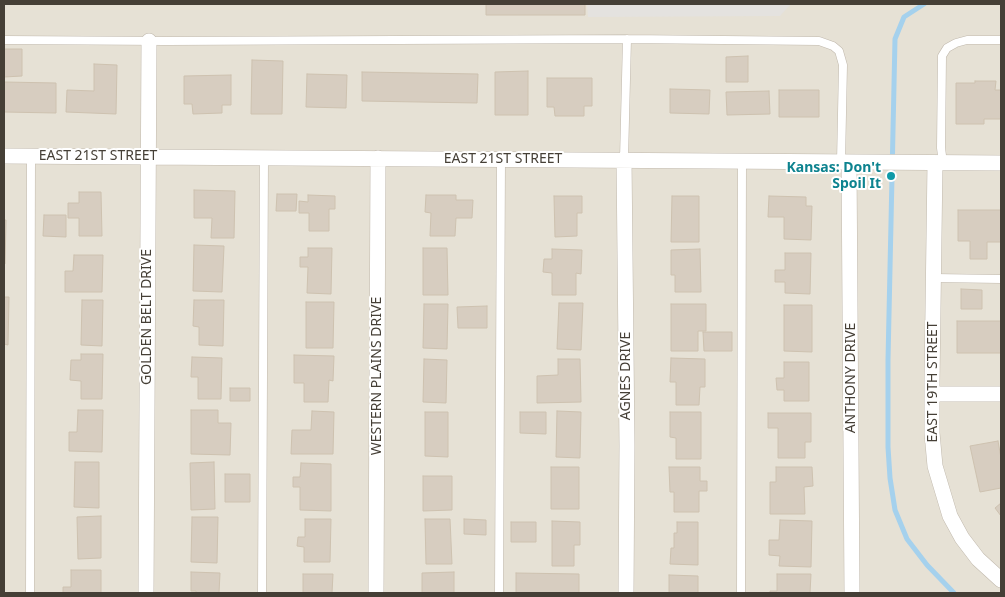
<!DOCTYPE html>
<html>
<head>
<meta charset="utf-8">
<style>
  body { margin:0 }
  #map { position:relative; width:1005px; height:597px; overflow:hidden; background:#f3efe7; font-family:"Noto Sans",sans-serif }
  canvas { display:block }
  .frame { position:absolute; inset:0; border:5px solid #453f36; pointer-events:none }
</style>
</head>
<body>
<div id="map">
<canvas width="1005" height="597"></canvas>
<div class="frame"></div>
</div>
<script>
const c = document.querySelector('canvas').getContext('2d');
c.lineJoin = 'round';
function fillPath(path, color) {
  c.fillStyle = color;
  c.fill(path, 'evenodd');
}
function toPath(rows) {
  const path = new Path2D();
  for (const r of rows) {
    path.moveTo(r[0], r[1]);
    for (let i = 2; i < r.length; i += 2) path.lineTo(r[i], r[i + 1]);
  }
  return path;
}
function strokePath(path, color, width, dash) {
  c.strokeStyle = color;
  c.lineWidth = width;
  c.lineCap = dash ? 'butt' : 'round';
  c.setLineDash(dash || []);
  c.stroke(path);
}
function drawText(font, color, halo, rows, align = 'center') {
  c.font = font + ' "Noto Sans",sans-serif';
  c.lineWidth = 4;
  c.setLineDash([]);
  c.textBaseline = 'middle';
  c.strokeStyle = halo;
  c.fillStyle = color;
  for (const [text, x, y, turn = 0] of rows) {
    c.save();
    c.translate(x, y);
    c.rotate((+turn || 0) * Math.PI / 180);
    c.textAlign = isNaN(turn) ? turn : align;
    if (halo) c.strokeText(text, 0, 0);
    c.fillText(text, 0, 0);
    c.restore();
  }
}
const residential = toPath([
  [4,4,1001,4,1001,593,4,593]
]);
const parking = toPath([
  [587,4,791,4,780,16,588,17]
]);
const stream = toPath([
  [924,4,904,17,895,39,888,360,888,447,890,478,895,510,907,539,927,565,954,593]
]);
const building = toPath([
  [486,4,585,4,585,15,486,15,486,4],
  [4,49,22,49,22,76,4,77,4,49],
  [748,56,748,82,726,82,726,57,748,56],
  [252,60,283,61,282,114,251,114,252,60],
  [94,64,117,65,116,114,66,112,67,90,94,91,94,64],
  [528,71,528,115,495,115,495,72,528,71],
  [362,72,478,74,477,103,362,101,362,72],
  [307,74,347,75,346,108,306,107,307,74],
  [231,75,231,105,222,105,222,113,193,114,192,104,184,104,184,76,231,75],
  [547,78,592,78,592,106,584,106,584,116,555,116,554,107,547,107,547,78],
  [975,81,996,81,995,90,1001,90,1001,119,984,119,984,124,956,124,956,83,975,83,975,81],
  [4,82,56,83,56,113,4,112,4,82],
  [670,89,710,90,709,114,670,113,670,89],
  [779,90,819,90,819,117,779,117,779,90],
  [769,91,770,114,727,115,726,92,769,91],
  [194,190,235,191,234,238,211,238,212,218,194,218,194,190],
  [79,192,101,192,102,236,79,236,79,218,68,218,68,203,79,203,79,192],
  [277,194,297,194,296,211,276,211,277,194],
  [308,195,335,196,335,209,329,209,329,231,309,231,309,213,299,213,299,201,308,202,308,195],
  [426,195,456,195,456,200,473,200,472,218,456,218,455,236,430,236,431,213,425,212,426,195],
  [554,196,582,196,582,213,577,213,577,236,555,237,554,196],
  [672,196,699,196,699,242,671,242,672,196],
  [769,196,806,197,806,206,812,206,811,240,784,239,784,217,768,217,769,196],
  [958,210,1001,210,1001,242,987,242,987,259,970,259,970,241,958,241,958,210],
  [44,215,66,215,66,237,43,236,44,215],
  [4,220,6,220,5,264,4,264,4,220],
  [194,245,224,246,222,292,193,291,194,245],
  [308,248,332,248,331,294,307,293,308,267,300,267,300,257,308,257,308,248],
  [423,248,447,248,448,295,423,295,423,248],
  [552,249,582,250,581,274,576,273,576,295,552,295,552,273,543,272,544,259,552,259,552,249],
  [700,249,701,292,675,292,675,275,671,275,671,250,700,249],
  [785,253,811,253,810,294,785,293,785,282,775,282,775,270,785,270,785,253],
  [74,255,103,255,102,292,65,292,65,271,73,271,74,255],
  [961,289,982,290,982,309,961,309,961,289],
  [4,297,9,297,8,345,4,344,4,297],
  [82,300,103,300,102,346,81,345,82,300],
  [194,300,224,300,223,346,199,345,199,327,193,326,194,300],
  [306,302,334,302,333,348,306,348,306,302],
  [559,303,583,303,581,350,557,349,559,303],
  [424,304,448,304,447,349,423,348,424,304],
  [671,304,706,304,706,331,698,331,698,351,671,351,671,304],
  [784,305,812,305,812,352,784,351,784,305],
  [487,306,487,328,458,328,457,307,487,306],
  [957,321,1001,321,1001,353,957,353,957,321],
  [703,332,732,332,732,351,704,351,703,332],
  [81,354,103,354,102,399,81,399,81,381,70,380,71,360,81,360,81,354],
  [294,355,334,356,333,381,329,380,328,402,304,402,304,383,294,383,294,355],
  [192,357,222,358,221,399,198,399,198,377,191,377,192,357],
  [671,358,705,359,705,387,700,387,699,405,676,405,676,382,670,382,671,358],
  [424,359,447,360,446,403,423,402,424,359],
  [558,359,580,359,581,402,537,403,537,376,558,375,558,359],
  [784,362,809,362,809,401,784,401,784,390,777,390,776,378,784,378,784,362],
  [230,388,250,388,250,401,230,401,230,388],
  [78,410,103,410,102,452,69,451,69,432,77,432,78,410],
  [191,410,218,410,218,423,231,423,230,455,191,454,191,410],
  [312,411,334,412,333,454,291,454,292,430,311,430,312,411],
  [557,411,581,412,580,458,556,457,557,411],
  [425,412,448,412,448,457,425,456,425,412],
  [520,412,546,412,546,434,520,433,520,412],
  [670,412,701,412,701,459,676,459,676,438,670,437,670,412],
  [768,413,811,413,811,442,805,442,805,458,778,458,778,428,768,428,768,413],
  [998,441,1001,458,1001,488,980,492,970,446,998,441],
  [75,462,99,462,99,508,74,507,75,462],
  [214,462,215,509,191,510,190,463,214,462],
  [301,463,331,464,331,511,300,510,300,487,293,487,293,477,300,477,301,463],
  [551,467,579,467,579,509,551,509,551,467],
  [669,467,700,467,700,481,707,481,707,491,699,491,699,512,674,512,674,492,670,492,669,467],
  [776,467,812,467,813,486,804,487,805,514,770,514,770,482,776,482,776,467],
  [225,474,250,474,250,502,225,502,225,474],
  [423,476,452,476,452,510,423,511,423,476],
  [1001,503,1001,516,995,508,1001,503],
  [101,516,101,558,78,559,77,517,101,516],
  [192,517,218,517,217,563,191,562,192,517],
  [305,519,331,519,330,562,304,562,304,547,297,546,298,537,305,537,305,519],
  [425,519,450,519,452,564,426,564,425,519],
  [464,519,486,520,486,535,464,534,464,519],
  [780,520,812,521,811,567,779,566,780,556,769,555,769,540,779,540,780,520],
  [552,521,580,522,580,545,574,545,574,566,552,566,552,521],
  [511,522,536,522,536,542,511,542,511,522],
  [677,522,698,522,698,565,670,564,671,548,674,548,674,533,677,533,677,522],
  [71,570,101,570,101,593,63,593,63,587,71,587,71,570],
  [191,572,220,573,219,593,196,593,196,591,191,591,191,572],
  [454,572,454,593,422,593,422,573,454,572],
  [516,573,579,574,579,593,516,593,516,573],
  [303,574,333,574,332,593,303,593,303,574],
  [777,574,811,574,810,593,770,593,770,591,777,591,777,574],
  [669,575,698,576,698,593,669,593,669,575]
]);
const lane = toPath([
  [4,40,166,41,627,39,819,41,833,46,839,51,843,65,841,162],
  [624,159,627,39],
  [943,163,941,148,942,56,947,48,956,43,967,40,1001,40],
  [934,278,1001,279],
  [30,593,31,156],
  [262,593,264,158],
  [499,593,501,159],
  [741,593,742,161]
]);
const street = toPath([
  [4,156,1001,163],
  [624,159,627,446,626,593],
  [849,162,852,593],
  [935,163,932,381,932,433,935,466,950,516,962,538,978,559,1001,580],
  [932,394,1001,394],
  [146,593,149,41],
  [376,593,378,158]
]);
const markers = [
  [891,176,5,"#0f9aa8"]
];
const streetNames = [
  ["EAST 21ST STREET",98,156],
  ["EAST 21ST STREET",503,159],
  ["GOLDEN BELT DRIVE",147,317,-90],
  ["WESTERN PLAINS DRIVE",377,376,-90],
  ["AGNES DRIVE",626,376,-90],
  ["ANTHONY DRIVE",851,378,-90],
  ["EAST 19TH STREET",933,382,-90]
];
const cultureNames = [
  ["Kansas: Don't",881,168],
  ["Spoil It",881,184]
];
fillPath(residential, '#e6e1d5');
fillPath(parking, '#e4e2df');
strokePath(stream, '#a5d1ed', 5);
fillPath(building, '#d7cdc0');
strokePath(building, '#cec2b0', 1);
strokePath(lane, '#c1b9ad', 9);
strokePath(street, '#c1b9ad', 16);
strokePath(lane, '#fff', 8);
strokePath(street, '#fff', 15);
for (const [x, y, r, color] of markers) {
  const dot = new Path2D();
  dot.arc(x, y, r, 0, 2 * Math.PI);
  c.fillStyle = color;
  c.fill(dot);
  strokePath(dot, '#fff', 2);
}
drawText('14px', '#453f36', '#fff', streetNames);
drawText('bold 14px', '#0d838f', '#fff', cultureNames, 'right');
</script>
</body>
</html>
